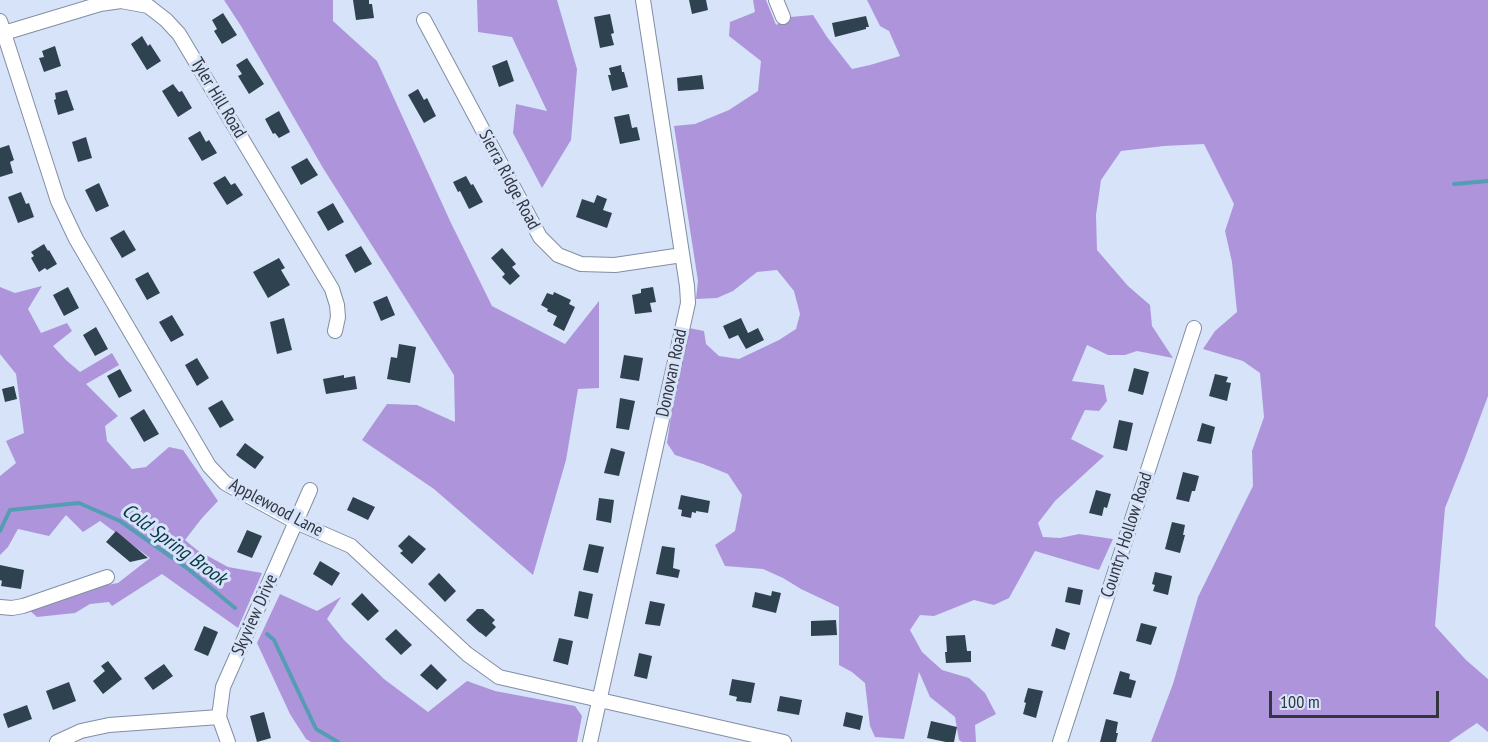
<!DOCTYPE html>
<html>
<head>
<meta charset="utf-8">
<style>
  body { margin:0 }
  #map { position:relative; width:1488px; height:742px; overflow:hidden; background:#d6e3f9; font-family:"PT Sans Narrow",sans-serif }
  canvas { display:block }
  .scale { position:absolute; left:1269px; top:691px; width:170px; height:27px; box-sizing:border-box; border:3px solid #31363f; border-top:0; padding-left:8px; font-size:18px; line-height:21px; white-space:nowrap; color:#31363f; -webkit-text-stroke:4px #d6e3f9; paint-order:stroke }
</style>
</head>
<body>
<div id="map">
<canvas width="1488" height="742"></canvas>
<div class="scale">100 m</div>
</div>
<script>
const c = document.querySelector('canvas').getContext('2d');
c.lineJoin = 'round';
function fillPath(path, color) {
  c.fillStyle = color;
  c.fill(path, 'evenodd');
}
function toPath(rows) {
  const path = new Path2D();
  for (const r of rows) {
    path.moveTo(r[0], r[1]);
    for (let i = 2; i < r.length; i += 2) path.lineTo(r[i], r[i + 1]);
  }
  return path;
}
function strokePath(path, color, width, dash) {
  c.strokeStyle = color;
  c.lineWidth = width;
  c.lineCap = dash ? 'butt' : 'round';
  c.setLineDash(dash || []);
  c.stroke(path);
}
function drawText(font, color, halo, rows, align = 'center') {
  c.font = font + ' "PT Sans Narrow",sans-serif';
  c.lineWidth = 6;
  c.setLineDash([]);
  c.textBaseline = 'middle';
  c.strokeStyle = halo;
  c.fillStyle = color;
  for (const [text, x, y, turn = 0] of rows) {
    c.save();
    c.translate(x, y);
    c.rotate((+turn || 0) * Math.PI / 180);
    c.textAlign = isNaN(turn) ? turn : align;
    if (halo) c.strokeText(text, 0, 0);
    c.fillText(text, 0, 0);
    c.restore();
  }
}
const forest = toPath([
  [224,0,333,0,333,21,377,61,451,223,492,306,565,344,599,301,599,388,578,389,566,460,533,575,434,489,362,440,387,404,417,405,455,422,454,375,323,168,241,26],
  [477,0,557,0,577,69,571,140,542,188,513,133,516,104,547,111,512,37,478,32],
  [753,0,766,0,776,25,790,17,813,15,827,37,852,69,870,65,900,56,889,31,880,26,867,0,1488,0,1488,396,1465,458,1445,508,1435,626,1466,660,1488,679,1488,732,1477,723,1449,742,1151,742,1173,684,1198,597,1253,486,1252,451,1264,417,1260,373,1243,361,1203,349,1215,331,1237,312,1232,262,1225,231,1234,204,1204,144,1164,146,1121,151,1101,180,1096,215,1097,250,1128,286,1150,305,1152,326,1173,358,1137,351,1125,355,1108,355,1087,345,1072,381,1104,385,1107,401,1099,411,1085,410,1071,439,1104,456,1055,501,1038,523,1043,537,1060,538,1079,534,1113,539,1099,570,1035,551,1009,598,994,605,974,600,934,616,920,615,910,630,922,652,942,670,969,678,985,693,996,714,975,725,976,742,962,742,959,740,955,717,930,697,919,672,904,739,875,737,870,726,865,683,852,672,839,665,839,607,801,589,783,578,763,569,725,566,715,545,735,531,742,495,728,474,703,464,675,455,667,443,672,409,689,328,704,331,706,344,719,356,739,359,779,340,796,329,800,314,794,291,777,270,757,272,733,291,717,298,696,299,698,281,674,126,695,124,729,110,758,91,761,61,729,36,730,22,755,12],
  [42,286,28,309,41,333,67,323,72,331,53,346,66,360,80,372,112,353,119,365,86,384,118,416,105,426,107,441,132,469,146,467,169,447,183,450,218,501,202,518,185,540,197,550,228,567,262,573,238,628,162,574,112,606,109,602,90,604,75,613,37,617,28,609,85,589,118,583,150,558,100,521,83,532,66,515,49,536,18,529,8,547,0,555,0,476,16,463,6,441,24,433,16,374,0,354,0,287,15,293],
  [280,594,317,611,341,597,327,619,344,640,384,679,428,712,467,681,495,691,575,706,582,716,577,742,311,742,306,739,290,714,257,643]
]);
const stream = toPath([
  [1454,184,1488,181],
  [0,531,10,510,79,503,120,521,187,568,235,608],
  [267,634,274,640,316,729,338,742]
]);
const building = toPath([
  [353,0,369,0,369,4,372,4,374,18,356,20],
  [689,0,706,0,708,10,692,14],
  [223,13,237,35,222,44,214,31,217,29,212,20],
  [610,14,614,33,611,34,614,45,600,48,594,17],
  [866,16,869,27,866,27,866,29,835,37,832,23],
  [142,36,148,46,150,44,161,61,147,70,131,44],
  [55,46,61,66,44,72,39,58,44,57,42,51],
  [247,58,264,84,249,94,238,76,242,74,236,65],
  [507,60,514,81,499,87,492,66],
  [621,65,622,72,624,72,628,87,612,91,608,75,611,75,609,68],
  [702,75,704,89,678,91,677,78],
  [173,84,179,92,182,91,192,108,178,117,162,91],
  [418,89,424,100,427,98,436,116,424,123,408,95],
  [67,90,74,110,58,115,54,100,56,99,55,93],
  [279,111,290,132,279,138,275,133,273,134,265,119],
  [629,114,632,128,637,127,640,140,620,144,614,117],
  [200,131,206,142,209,140,217,153,202,161,188,138],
  [86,137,92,158,78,162,72,142],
  [9,145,14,160,10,162,13,173,0,177,0,148],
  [307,158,318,175,301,185,291,167],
  [225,176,231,185,235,183,243,195,227,205,213,183],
  [466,176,471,185,473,184,483,202,469,209,460,191,458,192,453,182],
  [99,183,109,206,96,212,85,190],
  [21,192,26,204,29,203,34,217,18,223,8,197],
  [597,195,607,199,603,210,612,213,607,228,576,217,582,199,594,203],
  [333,203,344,222,328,231,317,212],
  [124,230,136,250,122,258,110,238],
  [44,244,48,251,49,250,57,264,47,270,45,268,39,272,31,258,34,256,31,252],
  [361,246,372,264,355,273,345,255],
  [502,248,516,264,512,267,520,276,510,285,502,277,505,274,491,258],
  [279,258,285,268,281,270,290,285,268,298,253,272],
  [148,272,160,293,147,300,135,279],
  [68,287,79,308,64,316,53,295],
  [653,287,656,302,650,303,652,312,635,314,632,295,641,293,641,289],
  [554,292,571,300,569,304,575,307,564,331,553,325,557,316,547,311,548,309,541,305,547,293,553,295],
  [387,296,395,315,381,321,373,302],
  [172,315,184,335,171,342,159,322],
  [284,318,292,350,277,354,270,322],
  [741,318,748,333,758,328,764,340,746,349,738,335,729,339,723,326],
  [96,327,108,349,95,356,83,335],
  [399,344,416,347,410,383,387,379,391,357,397,358],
  [624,355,643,358,639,381,620,378],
  [197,358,209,378,197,386,185,365],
  [1134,368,1149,372,1143,395,1128,391],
  [120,369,132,391,119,398,107,376],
  [1215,374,1228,377,1226,382,1231,383,1227,401,1209,396],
  [344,375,344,378,355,376,357,389,326,394,323,379],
  [14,386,17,399,5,402,2,389],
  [620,398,635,401,629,430,616,428],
  [222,400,234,420,220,428,208,408],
  [144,409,159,434,144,442,130,418],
  [1119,420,1133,423,1127,451,1113,448],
  [1202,423,1215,427,1211,444,1197,441],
  [245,443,264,457,255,469,236,455],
  [611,448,625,452,619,476,604,473],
  [1183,472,1199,476,1195,491,1192,491,1189,502,1176,499],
  [1096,490,1111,494,1107,508,1104,507,1102,516,1089,513],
  [681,495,710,501,708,513,696,511,696,513,692,512,691,518,681,516,682,510,678,509],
  [353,497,375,507,368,520,347,510],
  [599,498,614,500,611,523,596,520],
  [1172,522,1185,525,1183,535,1185,535,1180,553,1165,549],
  [247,530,262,536,252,558,237,552],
  [116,531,148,558,130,562,106,542],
  [409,535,426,549,412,564,400,553,403,551,398,546],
  [589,544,604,547,598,573,583,570],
  [662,546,675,548,673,568,680,570,678,578,656,574],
  [320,561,340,573,332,586,313,574],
  [0,565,24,570,21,589,1,586,2,581,0,580],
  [1155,572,1172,576,1168,595,1153,591,1155,585,1152,584],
  [439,573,456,591,445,602,428,584],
  [1068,587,1083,590,1080,605,1065,602],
  [579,591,593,594,588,619,574,616],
  [772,591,781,593,776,613,752,607,755,592,771,596],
  [362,593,379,611,368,621,351,604],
  [650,601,665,604,660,626,645,624],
  [477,609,483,609,495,620,492,623,496,627,486,637,481,633,479,632,466,620],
  [836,620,837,635,811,636,811,621],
  [1141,623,1157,627,1151,645,1136,641],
  [204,626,218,632,208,656,194,650],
  [1056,628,1070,633,1065,650,1051,646],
  [396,629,412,645,401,655,385,639],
  [965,635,967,651,971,651,971,662,946,663,945,652,947,652,946,636],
  [559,638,573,641,568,665,553,661],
  [639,653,652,656,647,679,634,676],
  [108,661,122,679,103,694,93,681,105,671,101,666],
  [164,664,173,676,153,690,144,678],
  [431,664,447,680,437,690,420,675],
  [1120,671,1130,674,1129,679,1136,681,1131,698,1113,694],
  [732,679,755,683,751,703,736,701,737,697,729,695],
  [69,682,76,701,53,710,46,691],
  [1028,688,1043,691,1036,718,1023,714,1026,703,1024,702],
  [780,696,802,700,799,715,777,711],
  [27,705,32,719,8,728,3,714],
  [264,712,271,738,257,742,250,716],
  [846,712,863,716,860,730,843,726],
  [1106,719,1118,722,1116,733,1118,733,1116,742,1100,742],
  [931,721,957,727,954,742,946,742,927,738]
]);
const minor = toPath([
  [776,0,783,17],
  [424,20,540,237,558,255,581,264,615,265,682,255],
  [0,21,58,201,76,239,209,466,225,483,296,522,351,546,467,654,499,677,784,742],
  [4,33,100,4,121,1,148,6,166,20,179,34,332,289,337,305,338,317,335,331],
  [0,607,12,608,23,606,107,577],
  [57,742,81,731,109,725,219,717],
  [228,742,219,717,223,687,310,490],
  [590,742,688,303,687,286,643,0],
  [1060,742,1194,328]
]);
const streetNames = [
  ["Tyler Hill Road",218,98,59],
  ["Sierra Ridge Road",509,180,62],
  ["Donovan Road",672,373,-78],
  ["Applewood Lane",276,508,28],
  ["Country Hollow Road",1127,535,-72],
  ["Skyview Drive",255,615,-66]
];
const waterNames = [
  ["Cold Spring Brook",174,545,36]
];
fillPath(forest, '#ae95db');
strokePath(stream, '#559cb5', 4);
fillPath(building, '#2f4250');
strokePath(minor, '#828ea3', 16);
strokePath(minor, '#fff', 14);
drawText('18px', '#31363f', '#d6e3f9', streetNames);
drawText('italic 20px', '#073744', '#d6e3f9', waterNames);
</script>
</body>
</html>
